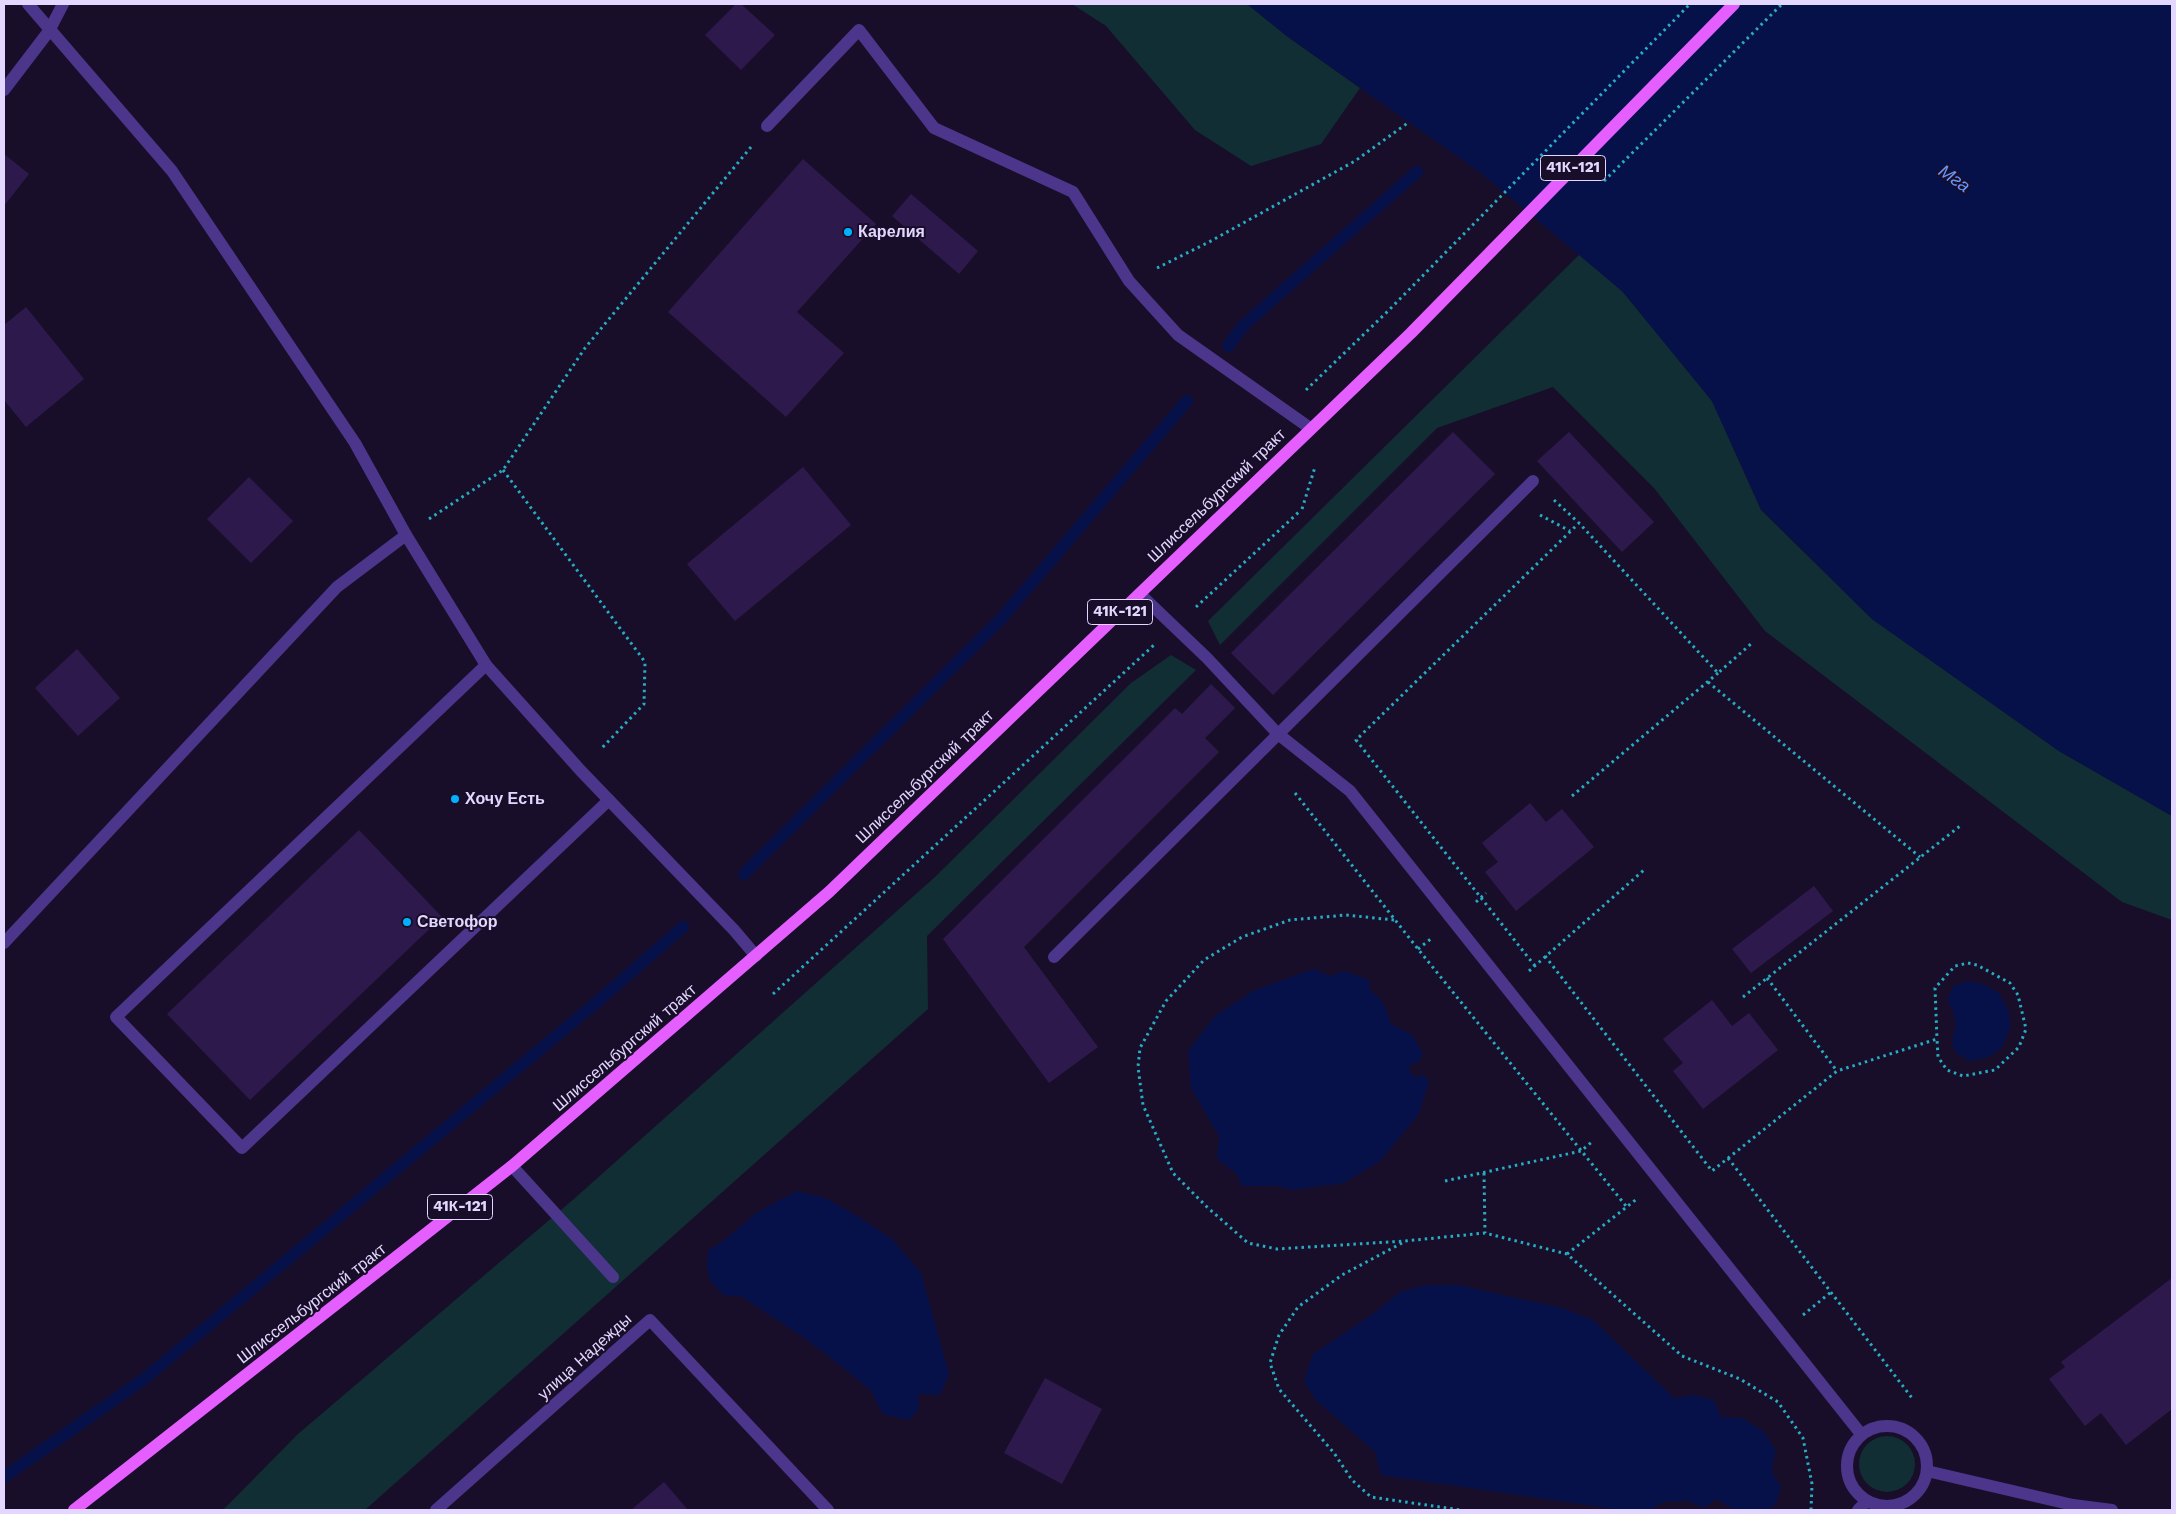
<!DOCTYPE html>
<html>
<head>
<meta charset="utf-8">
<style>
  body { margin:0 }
  #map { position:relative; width:2176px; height:1514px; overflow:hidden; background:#190e29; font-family:"Work Sans",sans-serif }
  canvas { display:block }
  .frame { position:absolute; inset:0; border:5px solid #e4d7ff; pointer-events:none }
</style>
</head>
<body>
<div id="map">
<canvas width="2176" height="1514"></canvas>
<div class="frame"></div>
</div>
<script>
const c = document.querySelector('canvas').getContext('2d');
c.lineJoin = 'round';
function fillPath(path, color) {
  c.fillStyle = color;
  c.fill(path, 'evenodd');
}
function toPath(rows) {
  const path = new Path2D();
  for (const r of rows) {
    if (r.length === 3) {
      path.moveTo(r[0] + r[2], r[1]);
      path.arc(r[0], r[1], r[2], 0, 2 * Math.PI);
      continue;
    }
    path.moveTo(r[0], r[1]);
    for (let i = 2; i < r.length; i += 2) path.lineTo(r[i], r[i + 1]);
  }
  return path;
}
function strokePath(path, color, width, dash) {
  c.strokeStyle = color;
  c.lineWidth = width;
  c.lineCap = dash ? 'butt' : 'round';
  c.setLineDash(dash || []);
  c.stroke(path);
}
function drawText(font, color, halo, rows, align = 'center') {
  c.font = font + ' "Work Sans",sans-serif';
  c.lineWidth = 4;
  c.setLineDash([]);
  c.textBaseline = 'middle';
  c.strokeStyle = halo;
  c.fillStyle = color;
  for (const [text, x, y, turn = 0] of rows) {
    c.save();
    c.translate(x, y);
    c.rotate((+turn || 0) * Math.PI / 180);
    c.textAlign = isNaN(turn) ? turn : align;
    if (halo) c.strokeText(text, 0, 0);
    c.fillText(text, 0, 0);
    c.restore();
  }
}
const green = toPath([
  [1072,4,1247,4,1288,37,1360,88,1321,144,1251,166,1195,130,1106,26],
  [1580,254,1623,292,1712,401,1761,510,1872,619,2059,751,2172,816,2172,920,2122,902,1765,631,1654,488,1553,387,1437,428,1220,645,1208,621],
  [1171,655,1196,670,927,936,928,1009,365,1510,223,1510,298,1434,575,1198,935,877,1131,683],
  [1887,1464,28]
]);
const water = toPath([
  [1247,4,2172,4,2172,816,2059,751,1872,619,1761,509,1712,401,1623,292,1481,173,1288,37],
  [1313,969,1330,976,1345,971,1369,980,1370,990,1383,1002,1391,1024,1412,1035,1423,1053,1418,1063,1411,1064,1409,1069,1414,1077,1424,1075,1429,1081,1419,1114,1380,1161,1344,1183,1292,1190,1278,1186,1242,1186,1237,1174,1217,1159,1219,1136,1191,1088,1188,1051,1215,1016,1253,991],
  [1968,981,1983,984,1999,993,2008,1009,2011,1026,2002,1047,1989,1057,1969,1061,1955,1052,1952,1041,1956,1025,1953,1009,1949,1005,1948,997,1954,986],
  [797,1191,825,1198,859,1217,892,1239,921,1273,949,1374,940,1395,918,1394,919,1408,909,1420,883,1414,871,1391,841,1366,803,1337,742,1297,724,1295,711,1282,707,1269,708,1251,726,1239,756,1213],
  [1426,1285,1458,1285,1562,1308,1593,1320,1675,1399,1692,1395,1714,1400,1721,1417,1742,1418,1764,1432,1776,1451,1772,1467,1774,1477,1781,1485,1777,1502,1770,1510,1734,1510,1716,1499,1704,1508,1688,1501,1664,1502,1650,1510,1621,1510,1381,1475,1375,1452,1315,1399,1304,1381,1313,1354,1374,1313,1400,1292]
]);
const stream = toPath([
  [1228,346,1244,325,1417,172],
  [744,874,1000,620,1187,401],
  [4,1477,144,1379,597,1002,683,927]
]);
const building = toPath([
  [736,4,741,4,775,35,741,70,705,35],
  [4,154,29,174,4,206],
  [803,159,876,224,797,312,844,353,786,417,668,312],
  [911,194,978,251,959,274,892,216],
  [26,307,84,379,26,427,4,400,4,325],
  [1453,432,1495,474,1273,695,1231,653],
  [1569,432,1654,522,1622,552,1537,461],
  [803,467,851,525,735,621,687,564],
  [249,477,293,521,251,563,207,519],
  [77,649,120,698,78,736,35,688],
  [1211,684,1235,708,1205,738,1219,752,1024,947,1098,1047,1049,1083,943,939,1175,708,1182,714],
  [1530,803,1546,822,1562,809,1594,847,1516,911,1485,872,1498,862,1482,843],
  [359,830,442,917,250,1100,167,1014],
  [1814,886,1833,911,1751,973,1732,949],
  [1712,1000,1732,1026,1749,1013,1778,1050,1703,1109,1673,1071,1683,1063,1663,1039],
  [2172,1278,2172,1409,2126,1445,2101,1413,2085,1426,2049,1379,2065,1367,2061,1362],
  [1045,1378,1102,1409,1062,1484,1004,1453],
  [664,1482,688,1510,631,1510]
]);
const path = toPath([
  [1604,181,1782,4],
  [1157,268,1209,242,1355,161,1409,122],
  [1306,390,1390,309,1690,4],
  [503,470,645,662,644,704,600,750],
  [1554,500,1579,523,1718,673,1752,643],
  [1302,509,1315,467],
  [1540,515,1570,531],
  [429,519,503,470,585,348,751,147],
  [1196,607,1300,511],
  [1708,682,1920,857],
  [1295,793,1418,949,1626,1206],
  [1572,796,1718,673],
  [1476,902,1486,893],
  [1394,920,1346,915,1290,920,1242,937,1204,960,1166,1001,1140,1048,1138,1067,1143,1105,1173,1173,1207,1207,1248,1243,1277,1249,1405,1241,1485,1233,1567,1254,1682,1356,1740,1379,1778,1402,1803,1438,1812,1484,1811,1510],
  [1418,949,1432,938],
  [1545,956,1712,1171,1837,1071,1937,1039,1938,1057,1947,1070,1963,1076,1995,1070,2019,1047,2026,1029,2018,995,2010,983,1977,965,1968,963,1955,966,1935,988,1937,1039],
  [1535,966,1356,740,1579,523],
  [1529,971,1644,870],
  [1767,978,1837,1071],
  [773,994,1154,645],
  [1743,997,1960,826],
  [1728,1158,1912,1398],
  [1484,1173,1485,1233],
  [1445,1181,1581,1151,1593,1141],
  [1402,1243,1342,1275,1298,1307,1279,1335,1270,1363,1279,1389,1334,1453,1352,1480,1371,1497,1461,1510],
  [1567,1254,1638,1198],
  [1803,1315,1831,1292]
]);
const lane = toPath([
  [767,126,859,30,934,128,1073,192,1129,281,1178,335,1310,428],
  [1140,594,1207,658,1278,734,1350,791,1861,1434],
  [486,665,116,1017,242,1148,609,800],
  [4,943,337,587,406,535],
  [1054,957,1533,481],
  [512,1166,613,1277],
  [1887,1466,40],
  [1927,1471,2073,1505,2112,1510],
  [436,1510,650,1320,828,1510],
  [1858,1510,1867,1501]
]);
const street = toPath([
  [28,4,172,171,355,443,406,535,486,665,581,771,734,930,756,956],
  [4,90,49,31,63,4]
]);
const primary = toPath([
  [74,1510,512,1166,829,892,1411,333,1734,4]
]);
const markers = [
  [848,232,5,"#03b0ff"],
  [455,799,5,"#03b0ff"],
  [407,922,5,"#03b0ff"]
];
const shields = [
  [1573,168,65],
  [1120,612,65],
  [460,1207,65]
];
const shieldNames = [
  ["41К-121",1573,168],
  ["41К-121",1120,612],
  ["41К-121",460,1207]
];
const poiNames = [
  ["Карелия",858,232],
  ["Хочу Есть",465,799],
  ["Светофор",417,922]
];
const streetNames = [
  ["Шлиссельбургский тракт",1217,496,-44],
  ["Шлиссельбургский тракт",925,777,-44],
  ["Шлиссельбургский тракт",625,1048,-41],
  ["Шлиссельбургский тракт",312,1304,-38],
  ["улица Надежды",585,1357,-42]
];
const waterNames = [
  ["Мга",1954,179,35]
];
fillPath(green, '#112e34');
fillPath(water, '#06114a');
strokePath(stream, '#06114a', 12);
fillPath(building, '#2e194c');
strokePath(path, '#26acc3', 3, [2.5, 4]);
strokePath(lane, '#4b368c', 12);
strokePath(street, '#4b368c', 12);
strokePath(primary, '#e55eff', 12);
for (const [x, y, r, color] of markers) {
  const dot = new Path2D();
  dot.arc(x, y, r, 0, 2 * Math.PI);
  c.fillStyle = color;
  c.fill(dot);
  strokePath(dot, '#190e29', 2);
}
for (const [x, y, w] of shields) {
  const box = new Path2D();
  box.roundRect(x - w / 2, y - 12.5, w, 25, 4);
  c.fillStyle = '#190e29';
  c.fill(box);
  strokePath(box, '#e4d7ff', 1);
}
drawText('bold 15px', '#e4d7ff', null, shieldNames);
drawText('bold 16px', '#e4d7ff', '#190e29', poiNames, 'left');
drawText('16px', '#e4d7ff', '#190e29', streetNames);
drawText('italic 18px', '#6597ff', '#190e29', waterNames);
</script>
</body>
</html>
